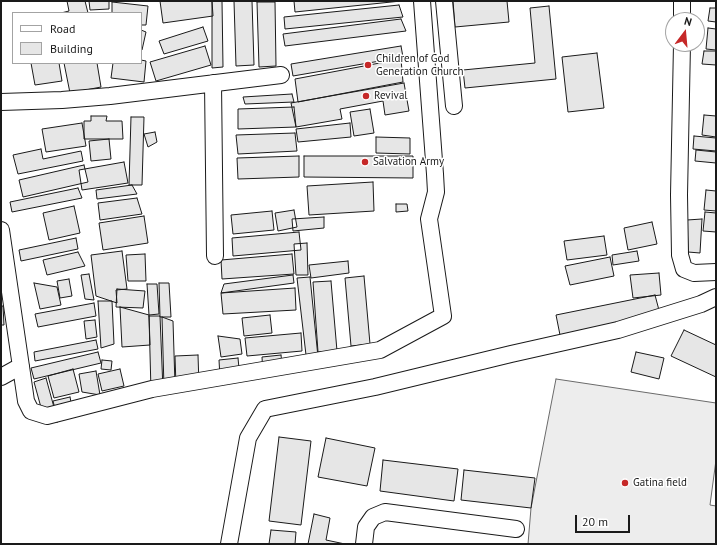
<!DOCTYPE html>
<html>
<head>
<meta charset="utf-8">
<style>
  body { margin:0 }
  #map { position:relative; width:717px; height:545px; overflow:hidden; background:#fff; font-family:"PT Sans",sans-serif }
  canvas { display:block }
  .frame { position:absolute; inset:0; border:2px solid #1a1a1a; pointer-events:none }
  .legend { position:absolute; left:12px; top:12px; width:130px; height:52px; box-sizing:border-box; background:#fff; border:1px solid #a3a3a3; margin:0; padding:5px 7px; list-style:none; font-size:12px; color:#1a1a1a }
  .legend li { display:flex; align-items:center; gap:8px; height:20px }
  .legend b { width:20px; border:1px solid #a3a3a3 }
  .north { position:absolute; left:665px; top:12px; width:40px; height:40px; box-sizing:border-box; background:#fff; border:1px solid #a3a3a3; border-radius:50%; rotate:16deg; font-size:11px; font-weight:700; line-height:16px; text-align:center; color:#1a1a1a }
  .north::after { content:''; display:block; margin:auto; width:14px; height:18px; background:#c62828; clip-path:polygon(50% 0,100% 100%,50% 72%,0 100%) }
  .scale { position:absolute; left:575px; top:515px; width:55px; height:18px; box-sizing:border-box; border:2px solid #1a1a1a; border-top:0; padding-left:5px; font-size:12px; line-height:14px; white-space:nowrap; color:#1a1a1a; -webkit-text-stroke:3px #fff; paint-order:stroke }
</style>
</head>
<body>
<div id="map">
<canvas width="717" height="545"></canvas>
<div class="frame"></div>
<ul class="legend">
<li><b style="height:5px;background:#fff"></b>Road</li>
<li><b style="height:11px;background:#e6e6e6"></b>Building</li>
</ul>
<div class="north">N</div>
<div class="scale">20 m</div>
</div>
<script>
const c = document.querySelector('canvas').getContext('2d');
c.lineJoin = 'round';
function fillPath(path, color) {
  c.fillStyle = color;
  c.fill(path, 'evenodd');
}
function toPath(rows) {
  const path = new Path2D();
  for (const r of rows) {
    path.moveTo(r[0], r[1]);
    for (let i = 2; i < r.length; i += 2) path.lineTo(r[i], r[i + 1]);
  }
  return path;
}
function strokePath(path, color, width, dash) {
  c.strokeStyle = color;
  c.lineWidth = width;
  c.lineCap = dash ? 'butt' : 'round';
  c.setLineDash(dash || []);
  c.stroke(path);
}
function drawText(font, color, halo, rows, align = 'center') {
  c.font = font + ' "PT Sans",sans-serif';
  c.lineWidth = 3;
  c.setLineDash([]);
  c.textBaseline = 'middle';
  c.strokeStyle = halo;
  c.fillStyle = color;
  for (const [text, x, y, turn = 0] of rows) {
    c.save();
    c.translate(x, y);
    c.rotate((+turn || 0) * Math.PI / 180);
    c.textAlign = isNaN(turn) ? turn : align;
    if (halo) c.strokeText(text, 0, 0);
    c.fillText(text, 0, 0);
    c.restore();
  }
}
const built = toPath([
  [556,379,716,403,716,460,710,505,716,506,716,544,528,544,531,508,556,379]
]);
const building = toPath([
  [67,1,85,1,88,13,61,13,69,11,67,1],
  [89,1,109,1,109,9,90,10,89,1],
  [160,1,212,1,213,16,163,23,160,1],
  [212,1,222,1,223,67,212,68,212,1],
  [234,1,252,1,254,65,236,66,234,1],
  [294,1,401,1,295,12,294,1],
  [453,1,507,1,509,22,455,27,453,1],
  [112,2,148,6,146,25,141,25,141,13,112,13,112,2],
  [257,2,275,2,276,66,259,67,257,2],
  [399,5,403,17,285,29,284,17,399,5],
  [549,6,556,79,465,88,463,70,535,63,530,8,549,6],
  [710,8,716,8,716,22,708,21,710,8],
  [401,19,406,31,285,46,283,34,401,19],
  [203,27,208,41,164,54,159,41,203,27],
  [708,28,716,29,716,50,706,49,708,28],
  [141,30,146,32,142,50,141,50,141,30],
  [205,46,211,65,156,81,150,62,205,46],
  [401,46,403,57,293,76,291,64,401,46],
  [704,51,716,51,716,65,702,64,704,51],
  [597,53,604,108,568,112,562,57,597,53],
  [401,59,403,82,298,102,295,79,401,59],
  [141,60,146,61,144,82,111,78,113,63,141,63,141,60],
  [31,63,59,63,62,81,35,85,31,63],
  [64,63,97,63,101,87,70,93,64,63],
  [404,83,409,111,385,115,383,101,340,109,342,119,296,127,291,103,404,83],
  [292,94,294,102,245,104,243,97,292,94],
  [294,107,296,127,238,129,238,109,294,107],
  [370,109,374,133,354,136,350,112,370,109],
  [704,115,716,116,716,137,702,135,704,115],
  [91,116,107,116,106,121,122,121,123,139,84,139,84,121,91,121,91,116],
  [131,117,144,117,142,185,129,185,131,117],
  [82,123,86,146,46,152,42,129,82,123],
  [350,123,351,137,298,142,296,129,350,123],
  [155,132,157,142,148,147,144,134,155,132],
  [295,133,297,151,238,154,236,135,295,133],
  [694,136,716,138,716,151,693,149,694,136],
  [376,137,410,138,410,154,376,153,376,137],
  [109,139,111,159,91,161,89,141,109,139],
  [41,149,43,159,81,151,83,161,18,174,13,155,41,149],
  [696,150,716,152,716,163,695,161,696,150],
  [299,156,299,177,238,179,237,158,299,156],
  [304,156,413,156,413,178,304,177,304,156],
  [124,162,128,183,82,190,79,170,124,162],
  [84,165,88,182,23,197,19,180,84,165],
  [373,182,374,211,309,215,307,186,373,182],
  [132,185,137,194,97,199,96,190,132,185],
  [78,188,82,198,12,212,10,202,78,188],
  [706,190,716,191,716,211,704,210,706,190],
  [137,198,142,214,100,220,98,203,137,198],
  [396,204,407,204,408,211,396,212,396,204],
  [74,206,80,233,49,240,43,213,74,206],
  [294,210,297,227,278,231,275,213,294,210],
  [272,211,274,230,233,234,231,215,272,211],
  [705,212,716,213,716,232,703,231,705,212],
  [144,216,148,243,103,250,99,223,144,216],
  [324,217,324,228,293,231,292,219,324,217],
  [702,219,700,253,688,252,687,220,702,219],
  [652,222,657,244,628,250,624,228,652,222],
  [299,232,301,250,233,256,232,238,299,232],
  [604,236,607,255,567,260,564,241,604,236],
  [76,238,78,249,21,261,19,250,76,238],
  [307,243,308,275,296,275,294,244,307,243],
  [122,251,127,289,116,290,117,303,96,296,91,255,122,251],
  [637,251,639,261,613,265,612,255,637,251],
  [78,252,85,266,47,275,43,260,78,252],
  [145,254,146,281,128,281,126,255,145,254],
  [292,254,294,274,222,279,221,260,292,254],
  [610,257,614,276,570,285,565,266,610,257],
  [348,261,349,273,311,278,309,265,348,261],
  [659,273,661,295,633,298,630,275,659,273],
  [89,274,94,300,85,299,81,275,89,274],
  [293,275,294,283,221,293,224,284,293,275],
  [364,276,370,344,351,346,345,278,364,276],
  [310,277,318,357,306,355,297,278,310,277],
  [69,279,72,296,60,298,57,281,69,279],
  [331,281,337,351,318,352,313,282,331,281],
  [34,283,57,287,61,305,40,309,34,283],
  [159,283,169,283,171,317,160,317,159,283],
  [147,284,157,284,159,314,149,315,147,284],
  [295,288,296,310,223,314,221,293,295,288],
  [117,289,145,291,143,308,116,307,117,289],
  [655,295,660,314,560,335,556,315,655,295],
  [98,301,112,301,114,344,101,348,98,301],
  [94,303,96,316,38,327,35,314,94,303],
  [1,306,3,306,4,325,1,325,1,306],
  [120,307,149,315,150,345,122,347,120,307],
  [270,315,272,333,244,336,242,318,270,315],
  [149,316,160,316,163,390,151,391,149,316],
  [162,317,173,321,175,385,164,388,162,317],
  [95,320,97,337,86,339,84,321,95,320],
  [684,330,716,345,716,377,671,356,684,330],
  [301,333,302,351,247,356,245,338,301,333],
  [218,336,240,339,242,354,221,357,218,336],
  [96,340,98,349,35,361,34,352,96,340],
  [98,352,101,363,34,379,31,368,98,352],
  [636,352,664,358,659,379,631,372,636,352],
  [198,355,199,385,176,386,175,356,198,355],
  [281,355,283,374,263,375,262,357,281,355],
  [238,358,239,368,220,378,219,360,238,358],
  [102,360,112,361,111,370,101,369,102,360],
  [73,369,79,392,54,398,48,376,73,369],
  [120,369,124,386,102,391,98,374,120,369],
  [96,371,100,395,82,392,79,374,96,371],
  [46,378,58,422,45,422,34,382,46,378],
  [70,397,71,402,58,420,53,401,70,397],
  [279,437,311,441,301,525,269,521,279,437],
  [326,438,375,448,367,486,318,477,326,438],
  [383,460,458,469,454,501,380,491,383,460],
  [464,470,535,478,531,508,461,500,464,470],
  [314,514,330,518,326,540,345,544,308,544,314,514],
  [271,530,296,532,295,544,269,544,271,530]
]);
const minor = toPath([
  [444,1,454,106],
  [682,20,682,1],
  [682,44,679,195,680,255,684,269,694,273,716,272],
  [213,83,215,256],
  [1,102,62,100,110,96,281,75],
  [1,230,26,401,31,411,47,416,152,389,380,350,443,316,429,219,436,192,435,174,422,1],
  [1,377,21,366],
  [229,544,248,438,265,409,375,387,511,354,618,330,701,304,716,297],
  [364,544,366,527,373,517,385,512,516,529]
]);
const markers = [
  [368,65,4,"#c62828"],
  [366,96,4,"#c62828"],
  [365,162,4,"#c62828"],
  [625,483,4,"#c62828"]
];
const poiNames = [
  ["Children of God",376,59],
  ["Generation Church",376,72],
  ["Revival",374,96],
  ["Salvation Army",373,162],
  ["Gatina field",633,483]
];
fillPath(built, '#ededed');
strokePath(built, '#6a6a6a', 1);
fillPath(building, '#e6e6e6');
strokePath(building, '#1a1a1a', 1);
strokePath(minor, '#1a1a1a', 18);
strokePath(minor, '#fff', 16);
for (const [x, y, r, color] of markers) {
  const dot = new Path2D();
  dot.arc(x, y, r, 0, 2 * Math.PI);
  c.fillStyle = color;
  c.fill(dot);
  strokePath(dot, '#fff', 1.5);
}
drawText('11px', '#1a1a1a', '#fff', poiNames, 'left');
</script>
</body>
</html>
